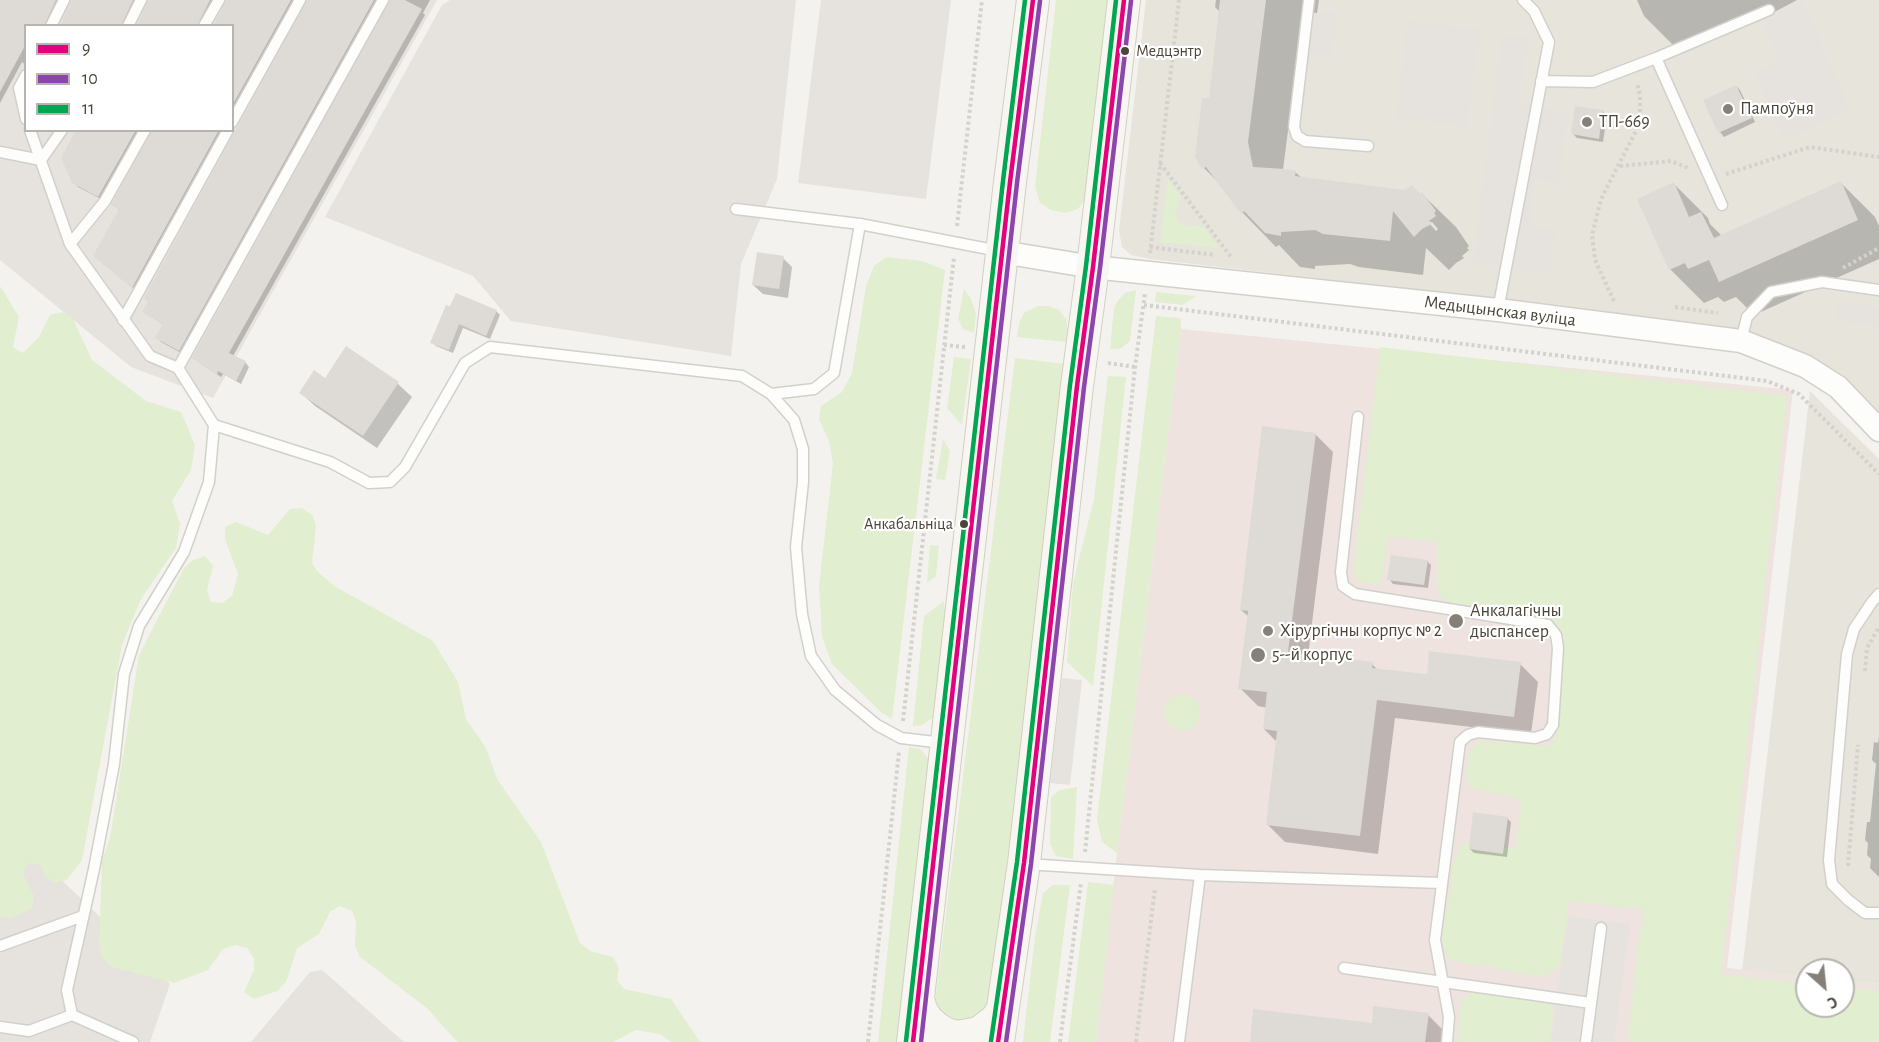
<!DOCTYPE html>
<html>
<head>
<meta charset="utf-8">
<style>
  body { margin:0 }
  #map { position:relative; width:1879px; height:1042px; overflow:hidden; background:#f4f2ee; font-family:"Alegreya Sans",sans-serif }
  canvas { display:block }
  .legend { position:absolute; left:24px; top:24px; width:210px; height:108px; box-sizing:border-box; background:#fff; border:2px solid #b7b4b0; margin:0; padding:8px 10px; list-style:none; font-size:18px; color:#4b4439 }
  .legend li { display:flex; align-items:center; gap:12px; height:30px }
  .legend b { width:30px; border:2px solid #b7b4b0 }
  .north { position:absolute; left:1795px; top:958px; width:60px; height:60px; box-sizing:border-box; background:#fff; border:2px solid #b7b4b0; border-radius:50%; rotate:153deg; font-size:16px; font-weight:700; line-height:24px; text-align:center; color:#4b4439 }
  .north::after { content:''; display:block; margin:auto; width:21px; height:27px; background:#868178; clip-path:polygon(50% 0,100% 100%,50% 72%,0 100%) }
</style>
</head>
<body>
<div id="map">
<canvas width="1879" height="1042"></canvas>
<ul class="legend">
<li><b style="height:8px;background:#e5007d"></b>9</li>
<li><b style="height:8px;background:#8e44ad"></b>10</li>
<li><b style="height:8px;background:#00a651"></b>11</li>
</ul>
<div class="north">С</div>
</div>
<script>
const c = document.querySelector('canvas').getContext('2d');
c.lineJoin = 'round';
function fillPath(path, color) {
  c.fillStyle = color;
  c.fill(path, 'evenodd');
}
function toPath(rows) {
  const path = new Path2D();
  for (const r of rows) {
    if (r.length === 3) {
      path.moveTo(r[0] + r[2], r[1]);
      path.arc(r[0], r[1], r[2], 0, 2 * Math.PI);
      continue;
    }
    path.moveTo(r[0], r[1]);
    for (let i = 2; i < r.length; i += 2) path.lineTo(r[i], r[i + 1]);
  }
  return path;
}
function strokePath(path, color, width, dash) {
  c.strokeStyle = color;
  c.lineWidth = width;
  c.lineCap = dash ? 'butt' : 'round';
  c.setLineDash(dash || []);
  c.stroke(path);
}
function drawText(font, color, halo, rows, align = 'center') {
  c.font = font + ' "Alegreya Sans",sans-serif';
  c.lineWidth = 4.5;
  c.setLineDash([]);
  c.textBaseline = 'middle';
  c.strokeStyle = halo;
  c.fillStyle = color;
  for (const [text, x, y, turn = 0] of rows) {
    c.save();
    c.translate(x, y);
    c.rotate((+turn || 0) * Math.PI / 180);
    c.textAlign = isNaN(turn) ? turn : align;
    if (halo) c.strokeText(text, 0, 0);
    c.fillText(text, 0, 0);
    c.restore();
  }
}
const residential = toPath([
  [1146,0,1879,0,1879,413,1867,401,1831,372,1683,325,1523,302,1150,259,1131,255,1122,247,1119,230],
  [1810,391,1879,459,1879,984,1843,981,1843,970,1807,970,1807,977,1742,971]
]);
const industrial = toPath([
  [0,0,437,0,213,398,131,367,0,260],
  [26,26,232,26,232,130,26,130],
  [0,821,170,984,150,1042,0,1042],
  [322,970,404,1042,251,1042,310,972]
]);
const medical = toPath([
  [1181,329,1793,390,1727,968,1807,976,1807,1006,1843,1006,1843,980,1879,984,1879,1042,1096,1042,1117,853]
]);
const green = toPath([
  [1056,0,1109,0,1086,197,1078,209,1066,213,1051,210,1040,203,1035,187],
  [1168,180,1181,197,1175,212,1178,222,1185,226,1201,225,1220,248,1160,242],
  [886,257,922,261,945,270,892,719,882,713,832,664,822,637,819,586,833,463,829,441,819,419,821,406,842,392,852,373,866,286,874,266],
  [0,286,19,317,13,347,23,353,39,337,50,315,62,312,72,317,92,360,146,401,181,412,195,445,191,470,172,501,180,524,176,548,141,599,122,645,82,860,67,880,55,883,45,876,40,865,27,863,23,874,34,896,32,908,10,919,0,917],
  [964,289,971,299,976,313,974,333,963,329,958,319],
  [1136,290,1130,341,1120,349,1110,349,1114,308,1118,300,1125,293],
  [1156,292,1196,296,1183,305,1155,302],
  [1038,306,1049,306,1059,310,1066,319,1068,331,1067,342,1017,337,1019,323,1024,313],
  [1156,316,1180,318,1181,329,1117,853,1102,842,1097,819],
  [1380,347,1787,396,1721,975,1807,983,1807,1006,1843,1006,1843,987,1879,990,1879,1042,1627,1042,1643,909,1569,901,1560,967,1542,977,1449,960,1440,940,1450,895,1453,861,1464,842,1516,849,1521,799,1471,788,1466,777,1469,752,1479,741,1553,746,1563,650,1561,632,1548,613,1453,604,1441,597,1437,585,1437,541,1388,537,1381,584,1364,583,1353,574],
  [954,357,971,359,962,425,947,408],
  [1015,358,1065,364,990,1009,970,1028,939,1014,935,1002],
  [1108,376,1126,377,1093,686,1067,662,1073,583,1094,499],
  [943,439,950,451,945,480,936,479],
  [302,508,313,516,316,527,312,563,318,572,336,587,433,641,458,682,466,719,486,748,497,779,541,842,580,943,590,951,613,957,619,968,617,980,624,989,671,999,700,1042,672,1042,660,1034,636,1030,613,1042,457,1042,428,1009,360,957,355,946,356,922,352,911,340,906,330,912,319,934,297,948,286,982,277,991,254,999,244,992,254,970,254,958,247,948,235,945,223,949,208,970,174,983,112,967,103,959,99,947,102,861,110,838,139,655,184,568,193,560,205,556,213,566,207,590,211,602,222,603,232,596,238,574,225,539,225,527,236,522,268,535,290,509],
  [930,545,939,546,936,576,927,583],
  [944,601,946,633,939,714,922,725,913,726,924,616],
  [1182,713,18],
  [909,747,920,749,927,757,932,771,901,1042,878,1042],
  [1077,787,1073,859,1056,856,1050,844,1051,797,1060,790],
  [1088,882,1114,885,1096,1042,1068,1042],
  [1053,885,1070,885,1050,1042,1023,1042,1035,936,1043,893],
  [1472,993,1549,1000,1554,1012,1549,1042,1457,1042,1460,1012,1463,999]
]);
const parking = toPath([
  [450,0,796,0,777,179,741,264,731,356,511,321,473,276,325,217,442,5],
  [821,0,951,0,926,199,798,183],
  [1766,0,1803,0,1850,111,1783,140,1754,72,1779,61,1754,5],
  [1312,10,1337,12,1331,59,1306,56],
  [1408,21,1480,30,1467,127,1396,118],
  [1502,34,1528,37,1519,105,1568,112,1559,183,1535,180,1530,226,1555,229,1550,273,1473,263],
  [1838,302,1879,307,1879,326,1835,320],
  [1062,678,1082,680,1070,785,1050,783],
  [1568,916,1630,924,1614,1042,1551,1042]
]);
const shadow = toPath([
  [0,0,63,0,49,26,26,26,26,65,22,62,0,103],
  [72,0,138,0,127,26,61,26],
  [150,0,217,0,203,26,138,26],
  [228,0,298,0,232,117,232,26],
  [308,0,381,0,183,354,161,342,157,337,164,325,144,312],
  [391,0,430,0,423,13,425,15,233,356,245,362,249,367,241,384,223,374,221,377,198,362],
  [1216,0,1319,0,1317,13,1303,12,1283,170,1295,172,1302,178,1405,191,1412,186,1420,195,1422,194,1456,227,1469,246,1467,248,1469,250,1462,256,1464,258,1456,263,1449,270,1426,248,1423,275,1359,267,1350,264,1315,266,1315,269,1300,267,1279,245,1276,247,1243,213,1226,190,1204,168,1196,157,1210,100,1220,12,1215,7],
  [1428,222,1432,222,1438,229,1436,231],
  [1637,0,1797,0,1765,17,1678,50,1644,16],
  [1736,86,1740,90,1755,122,1724,137,1720,132,1705,101],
  [1603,111,1607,115,1603,142,1577,138,1573,134],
  [78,130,142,130,103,200,78,187,74,182],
  [153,130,225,130,137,291,99,260,120,210,113,205],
  [1841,183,1875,217,1879,226,1879,259,1754,315,1736,297,1724,302,1718,297,1704,303,1670,269,1674,184,1708,218,1710,224,1722,236],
  [783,258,792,267,788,298,763,294,753,285],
  [447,307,496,311,500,315,490,339,463,328,453,353,436,346,432,342],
  [347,348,398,384,412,397,377,448,315,406,301,393,325,380],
  [1315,434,1333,452,1308,656,1372,664,1378,670,1428,676,1520,664,1538,682,1531,734,1395,718,1378,854,1285,842,1267,824,1277,742,1264,729,1267,708,1258,706,1240,688,1249,617,1241,610],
  [1427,561,1431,565,1428,588,1393,584,1389,579],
  [1879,736,1879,877,1870,868,1871,859,1867,855,1868,843,1865,840,1867,822,1870,822,1876,764,1872,760,1874,742,1878,743],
  [1507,818,1511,822,1507,857,1474,853,1470,849],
  [1428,1015,1446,1033,1445,1042,1251,1042,1373,1025]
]);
const building = toPath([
  [0,0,56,0,44,26,26,26,26,44,0,92],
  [71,0,133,0,121,26,60,26],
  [148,0,210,0,197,26,137,26],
  [226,0,291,0,232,106,232,26,213,26],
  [307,0,374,0,179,351,155,338,163,324,142,312,148,302,144,298],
  [390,0,405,0,422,9,229,353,246,361,236,381,218,371,217,375,192,358],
  [1220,0,1266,0,1248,142,1253,167,1285,169,1296,171,1295,176,1405,190,1412,185,1419,194,1422,192,1436,211,1434,213,1436,216,1429,221,1432,224,1422,229,1414,237,1393,211,1390,241,1323,234,1315,230,1281,232,1281,236,1265,233,1244,211,1241,214,1206,167,1202,169,1195,157,1202,98,1209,98],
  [1736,85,1752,118,1718,133,1703,100],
  [1575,106,1603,110,1599,139,1571,134],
  [76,130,136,130,98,197,72,183,61,158],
  [152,130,219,130,132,288,93,256,119,209,111,205],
  [1841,181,1858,220,1719,282,1709,260,1688,269,1685,263,1669,270,1637,199,1674,182,1689,217,1701,212,1714,238],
  [757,252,784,256,779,289,752,285],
  [456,293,497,310,486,336,459,324,449,350,430,343,446,305,450,306],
  [346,346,399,382,363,436,299,393,314,370,325,378],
  [1262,426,1316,433,1288,652,1373,662,1372,668,1427,674,1429,651,1521,662,1514,717,1377,700,1360,836,1266,825,1277,731,1263,729,1267,692,1238,689,1248,611,1240,610],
  [1391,555,1428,560,1424,585,1387,580],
  [1473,812,1508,817,1503,854,1469,849],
  [1373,1006,1429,1013,1425,1042,1250,1042,1253,1009,1372,1023]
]);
const path = toPath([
  [1160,163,1231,257],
  [1620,166,1671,161,1688,168],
  [1726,174,1810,147,1879,157],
  [957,226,982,0],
  [1150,247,1215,255],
  [1150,253,1179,0],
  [1843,268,1879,248],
  [1614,301,1595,260,1592,235,1601,199,1640,123,1640,95,1637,83],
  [1144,305,1767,381,1799,394,1879,474],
  [1675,307,1718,313],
  [944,345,965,347],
  [1108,363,1135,367],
  [1865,671,1867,648,1879,627],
  [903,721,954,257],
  [1085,852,1135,367,1145,293],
  [1848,866,1858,745],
  [868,1042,899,752],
  [1060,1042,1081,883],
  [1136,1042,1155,888]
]);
const lane = toPath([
  [1309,0,1294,127,1297,136,1305,141,1368,146],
  [51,26,64,0],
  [128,26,141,0],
  [204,26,219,0],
  [1656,58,1722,205],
  [26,75,19,88,26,119],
  [1541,81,1593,82,1656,58,1769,10],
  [232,122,300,0],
  [30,130,70,244,150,356,178,368,383,0],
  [0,152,41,160,62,130],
  [736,209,860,224,999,251],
  [70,244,105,201,145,130],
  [1498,310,1549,42,1534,11,1523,0],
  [123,320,228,130],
  [1741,341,1747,317,1771,292,1822,282,1879,290],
  [771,394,814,389,834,373,860,224],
  [1358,417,1341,572,1343,586,1355,594,1548,625,1556,635,1558,648,1553,725,1547,734,1535,738,1478,732,1468,735,1460,742,1435,940,1449,1017,1447,1042],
  [214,425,330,462,369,483,390,482,405,467,465,363,490,347,742,376,771,394,794,420,803,449,803,482,796,547,802,614,811,656,835,690,877,725,901,738,943,743],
  [1879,594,1872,602,1854,629,1847,654,1829,860,1832,884,1848,900,1865,913,1879,913],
  [1026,864,1200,875,1179,1042],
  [1200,875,1441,883],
  [0,946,83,916],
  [1344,968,1591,1003],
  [0,1027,29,1031,72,1015],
  [133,1042,72,1015,67,990,94,869,114,764,124,674,139,626,184,552,209,482,214,425,178,368],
  [1586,1042,1601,928]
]);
const street = toPath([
  [1002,252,1093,267,1498,310,1741,341,1805,366,1838,387,1879,430]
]);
const secondary = toPath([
  [918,998,921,1010,927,1020,936,1028,946,1034,958,1037,979,1033,996,1020,1002,1011],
  [913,1042,1010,182,1033,0],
  [998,1042,1024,863,1077,386,1093,267,1124,0]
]);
const bus1 = toPath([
  [913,1042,1010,182,1033,0],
  [998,1042,1024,863,1077,386,1093,267,1124,0]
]);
const bus2 = toPath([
  [921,1042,1017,183,1040,1],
  [1006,1042,1031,864,1084,387,1100,268,1131,1]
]);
const bus3 = toPath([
  [906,1041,1003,181,1025,0],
  [991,1041,1017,862,1070,385,1086,266,1116,0]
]);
const markers = [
  [1125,51,5,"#4b4439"],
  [1728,109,6,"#868178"],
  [1587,122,6,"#868178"],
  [964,524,5,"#4b4439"],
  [1456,621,8,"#868178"],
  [1268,631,6,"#868178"],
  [1258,655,8,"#868178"]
];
const busNames = [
  ["Медцэнтр",1136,51],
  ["Анкабальніца",953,524,"right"]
];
const poiNames = [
  ["Пампоўня",1740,109],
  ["ТП-669",1599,122],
  ["Анкалагічны",1470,611],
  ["дыспансер",1470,632],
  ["Хірургічны корпус № 2",1280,631],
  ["5--й корпус",1272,655]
];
const streetNames = [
  ["Медыцынская вуліца",1500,311,7]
];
fillPath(residential, '#e7e4dc');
fillPath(industrial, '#e6e2de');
fillPath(medical, '#eee3df');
fillPath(green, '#e1eecf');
fillPath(parking, '#e6e3df');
fillPath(shadow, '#0003');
fillPath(building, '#dedbd6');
strokePath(lane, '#d2d0cb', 13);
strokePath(street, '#d2d0cb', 25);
strokePath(secondary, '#d3cfc5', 34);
strokePath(path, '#d3d2cc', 4, [3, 3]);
strokePath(lane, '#fdfdfc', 10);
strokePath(street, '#fdfdfc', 22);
strokePath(secondary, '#f7f6f1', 32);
strokePath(bus1, '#e5007d', 4.5);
strokePath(bus2, '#8e44ad', 4.5);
strokePath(bus3, '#00a651', 4.5);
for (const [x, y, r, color] of markers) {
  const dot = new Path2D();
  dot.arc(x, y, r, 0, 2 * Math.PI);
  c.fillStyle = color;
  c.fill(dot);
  strokePath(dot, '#fff', 2);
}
drawText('16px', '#4b4439', '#fff', busNames, 'left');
drawText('18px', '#4b4439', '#fff', poiNames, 'left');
drawText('18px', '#4b4439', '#fff', streetNames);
</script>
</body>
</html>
